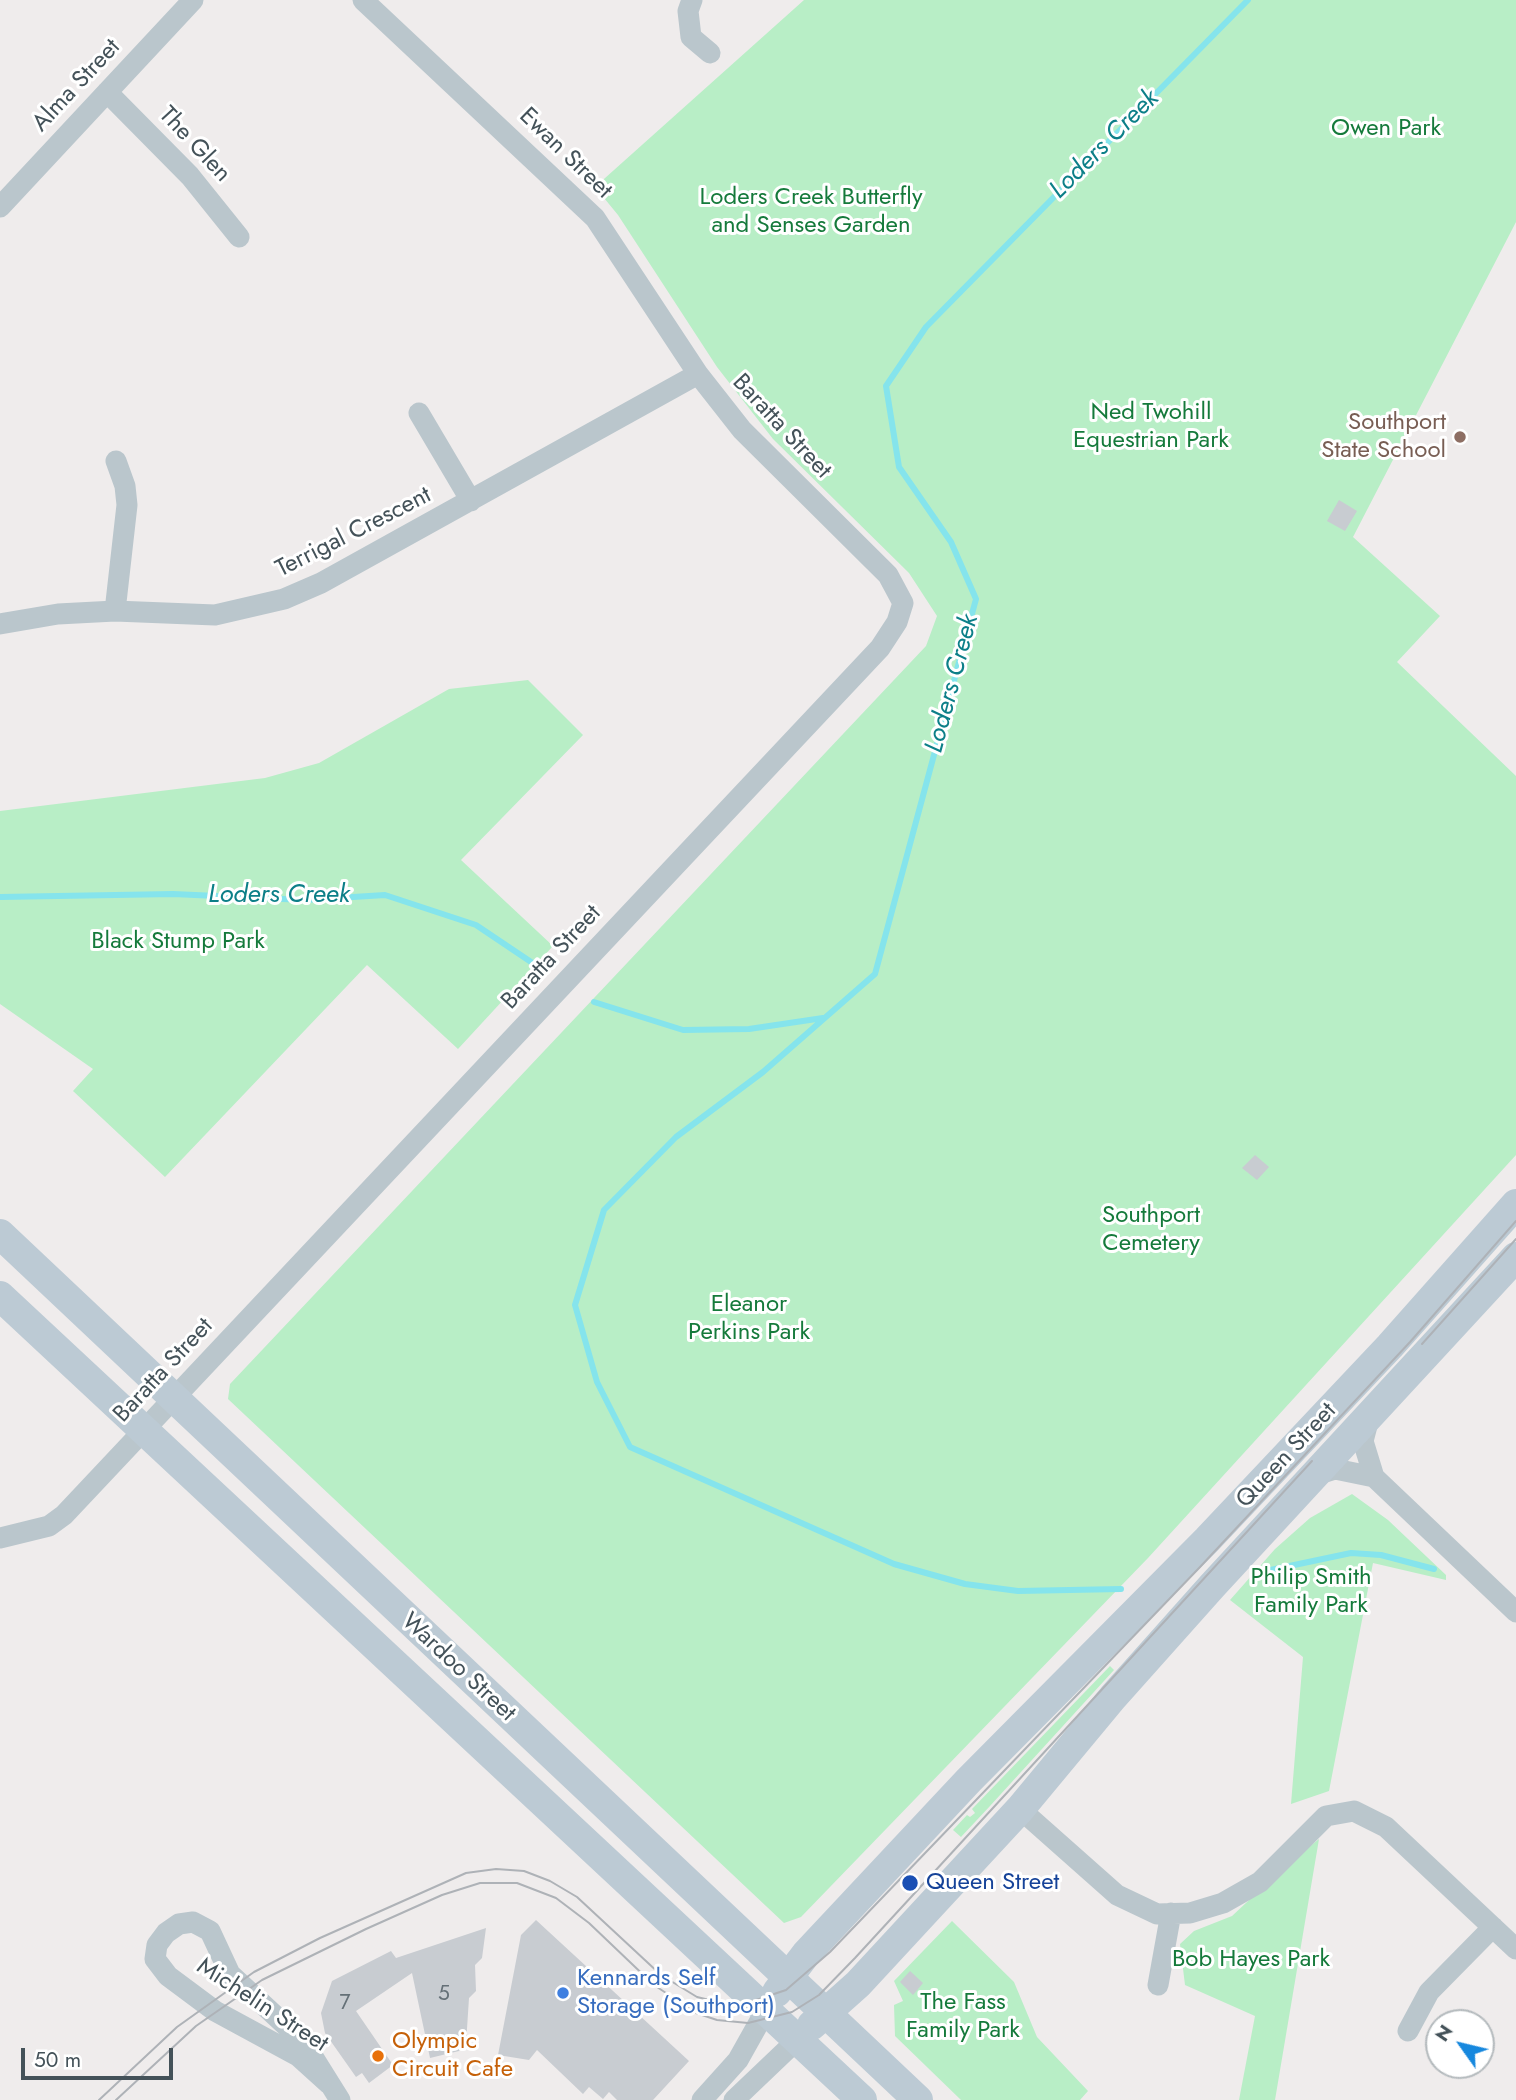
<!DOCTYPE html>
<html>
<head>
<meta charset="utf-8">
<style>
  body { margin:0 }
  #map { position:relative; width:1516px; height:2100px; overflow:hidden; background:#efecec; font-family:Jost,sans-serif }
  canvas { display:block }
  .north { position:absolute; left:1425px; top:2009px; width:70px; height:70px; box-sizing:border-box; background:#fff; border:2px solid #b4babd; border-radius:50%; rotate:304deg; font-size:19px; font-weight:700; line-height:28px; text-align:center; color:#445259 }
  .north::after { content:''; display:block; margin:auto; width:24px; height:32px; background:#1788de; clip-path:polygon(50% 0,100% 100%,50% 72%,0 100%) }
  .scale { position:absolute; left:21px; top:2048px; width:152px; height:32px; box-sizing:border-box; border:4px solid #445259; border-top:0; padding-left:9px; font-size:21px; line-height:24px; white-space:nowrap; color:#445259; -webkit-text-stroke:5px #fff; paint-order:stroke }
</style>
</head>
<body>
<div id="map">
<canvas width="1516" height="2100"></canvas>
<div class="north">N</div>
<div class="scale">50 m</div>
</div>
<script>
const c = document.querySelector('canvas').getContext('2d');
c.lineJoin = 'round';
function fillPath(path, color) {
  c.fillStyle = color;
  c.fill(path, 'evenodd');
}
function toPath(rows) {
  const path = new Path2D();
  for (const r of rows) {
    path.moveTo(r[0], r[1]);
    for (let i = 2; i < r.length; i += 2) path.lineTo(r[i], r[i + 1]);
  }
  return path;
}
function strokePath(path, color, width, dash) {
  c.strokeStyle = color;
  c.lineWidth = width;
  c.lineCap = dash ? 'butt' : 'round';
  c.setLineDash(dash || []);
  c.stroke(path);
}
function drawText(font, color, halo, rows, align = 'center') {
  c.font = font + ' Jost,sans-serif';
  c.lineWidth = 6;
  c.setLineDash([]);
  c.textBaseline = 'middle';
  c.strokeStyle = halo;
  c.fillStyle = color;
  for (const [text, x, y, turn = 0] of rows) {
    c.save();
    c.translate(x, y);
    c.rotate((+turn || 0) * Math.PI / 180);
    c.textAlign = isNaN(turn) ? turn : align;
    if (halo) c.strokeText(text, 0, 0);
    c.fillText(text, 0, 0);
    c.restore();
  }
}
const green = toPath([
  [804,0,1516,0,1516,222,1353,537,1440,616,1397,662,1516,776,1516,1155,1148,1558,801,1917,784,1923,228,1399,230,1384,926,646,937,616,909,573,773,439,717,367,618,215,595,187],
  [528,680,583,735,461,860,553,946,458,1049,367,965,165,1177,73,1091,93,1069,0,1004,0,811,265,778,319,763,449,689],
  [1352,1494,1388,1520,1446,1575,1446,1580,1373,1563,1329,1791,1291,1804,1303,1657,1230,1600,1275,1549,1310,1518],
  [1110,1666,1114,1670,990,1806,961,1837,953,1830,967,1815,970,1817,975,1813,972,1809],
  [1319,1839,1275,2100,1239,2100,1255,2016,1185,1985,1180,1944,1194,1931,1232,1916,1291,1861],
  [952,1921,1014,1982,1037,2037,1088,2091,1080,2100,961,2100,895,2036,894,2005,903,2001,894,1981]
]);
const stream = toPath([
  [0,897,173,894,305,900,385,895,476,925,540,968],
  [594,1002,683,1030,749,1029,823,1018],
  [1261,1572,1351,1553,1381,1555,1434,1569],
  [1121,1589,1018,1591,965,1584,894,1564,630,1447,597,1382,575,1305,604,1210,676,1137,763,1072,875,974,976,599,951,542,899,467,886,386,926,327,1248,0]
]);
const building = toPath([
  [1339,500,1357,511,1345,531,1327,521],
  [1255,1155,1269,1167,1257,1180,1242,1168],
  [536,1920,689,2061,653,2100,617,2100,609,2092,603,2099,589,2087,583,2094,537,2050,529,2060,498,2055,521,1935],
  [486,1928,482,1958,475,1965,476,1991,469,1998,466,2044,459,2051,430,2058,412,1973,356,2011,393,2065,369,2083,362,2073,356,2077,325,2033,321,2013,332,1981,391,1951,396,1958],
  [910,1971,923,1983,913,1995,900,1982]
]);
const street = toPath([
  [692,0,688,11,691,37,710,53],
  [107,92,190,176,239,237],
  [0,207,193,0],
  [419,413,471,501],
  [115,611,127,505,125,486,116,461],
  [0,624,58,614,115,611,215,615,284,599,321,583,698,374],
  [1369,1418,1363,1441,1374,1477,1516,1612],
  [1316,1475,1335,1469,1374,1477],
  [0,1538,49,1526,64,1515,880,648,897,622,903,603,888,575,742,430,698,374,595,218,363,0],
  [1020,1809,1117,1895,1157,1914,1190,1913,1223,1903,1260,1882,1326,1816,1354,1811,1386,1827,1516,1949],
  [1158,1985,1171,1913],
  [1408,2031,1429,1992,1493,1927],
  [329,2084,298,2056,215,2011,168,1976,155,1959,157,1945,166,1933,179,1924,193,1922,210,1931,230,1974,295,2034,315,2060,340,2100],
  [702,2100,738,2060,766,2010],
  [734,2100,797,2040]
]);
const secondary = toPath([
  [0,1234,918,2100],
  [0,1296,862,2100],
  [777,1992,806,1954,969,1780,1207,1540,1390,1346,1516,1204],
  [812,2025,858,1984,1020,1809,1113,1697,1212,1586,1516,1257]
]);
const tram = toPath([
  [1422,1344,1516,1239],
  [99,2100,177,2027,254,1972,320,1938,466,1873,496,1869,524,1871,550,1881,577,1897,661,1975,697,1997,722,2003,744,2004,786,1990,830,1952,1200,1567,1410,1342,1516,1221],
  [116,2100,196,2026,262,1980,366,1929,442,1895,480,1883,517,1883,556,1898,589,1923,654,1985,696,2013,717,2020,748,2023,792,2012,819,1995,855,1958,1312,1461]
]);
const markers = [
  [1460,437,7,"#8d6e63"],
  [910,1883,9,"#1a4fb4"],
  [563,1993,7,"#3f7fe0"],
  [378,2056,7,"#e8710a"]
];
const numberNames = [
  ["5",444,1995],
  ["7",345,2004]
];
const streetNames = [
  ["Alma Street",77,86,-47],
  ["The Glen",194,145,47],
  ["Ewan Street",565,154,44],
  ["Baratta Street",781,427,47],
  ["Terrigal Crescent",354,533,-27],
  ["Baratta Street",552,958,-47],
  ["Baratta Street",164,1371,-47],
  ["Queen Street",1287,1456,-47],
  ["Wardoo Street",458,1668,43],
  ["Michelin Street",262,2006,33]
];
const parkNames = [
  ["Owen Park",1386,129],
  ["Loders Creek Butterfly",811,198],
  ["and Senses Garden",811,226],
  ["Ned Twohill",1151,413],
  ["Equestrian Park",1151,441],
  ["Black Stump Park",178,942],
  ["Southport",1151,1216],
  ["Cemetery",1151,1244],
  ["Eleanor",749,1305],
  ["Perkins Park",749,1333],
  ["Philip Smith",1311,1578],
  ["Family Park",1311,1606],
  ["Bob Hayes Park",1251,1960],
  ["The Fass",963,2003],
  ["Family Park",963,2031]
];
const educationNames = [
  ["Southport",1446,423],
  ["State School",1446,451]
];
const transitNames = [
  ["Queen Street",926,1883]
];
const shopNames = [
  ["Kennards Self",577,1979],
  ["Storage (Southport)",577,2007]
];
const foodNames = [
  ["Olympic",392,2042],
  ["Circuit Cafe",392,2070]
];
const waterNames = [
  ["Loders Creek",1105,145,-45],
  ["Loders Creek",953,684,-75],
  ["Loders Creek",279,896]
];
fillPath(green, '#b8eec6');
strokePath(stream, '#85e4ec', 6);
fillPath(building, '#c8ccd1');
strokePath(street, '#bac6cc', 21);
strokePath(secondary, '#bccad4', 30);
strokePath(tram, '#aeb2b7', 2);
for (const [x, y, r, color] of markers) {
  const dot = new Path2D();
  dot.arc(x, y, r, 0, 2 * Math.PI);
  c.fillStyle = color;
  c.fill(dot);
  strokePath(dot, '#fff', 2.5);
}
drawText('21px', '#657077', null, numberNames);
drawText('24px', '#445259', '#fff', streetNames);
drawText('24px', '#157a3b', '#fff', parkNames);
drawText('24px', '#785e54', '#fff', educationNames, 'right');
drawText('24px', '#164399', '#fff', transitNames, 'left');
drawText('24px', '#366cbe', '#fff', shopNames, 'left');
drawText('24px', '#c56008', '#fff', foodNames, 'left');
drawText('italic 26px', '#0c7f88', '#fff', waterNames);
</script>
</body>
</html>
